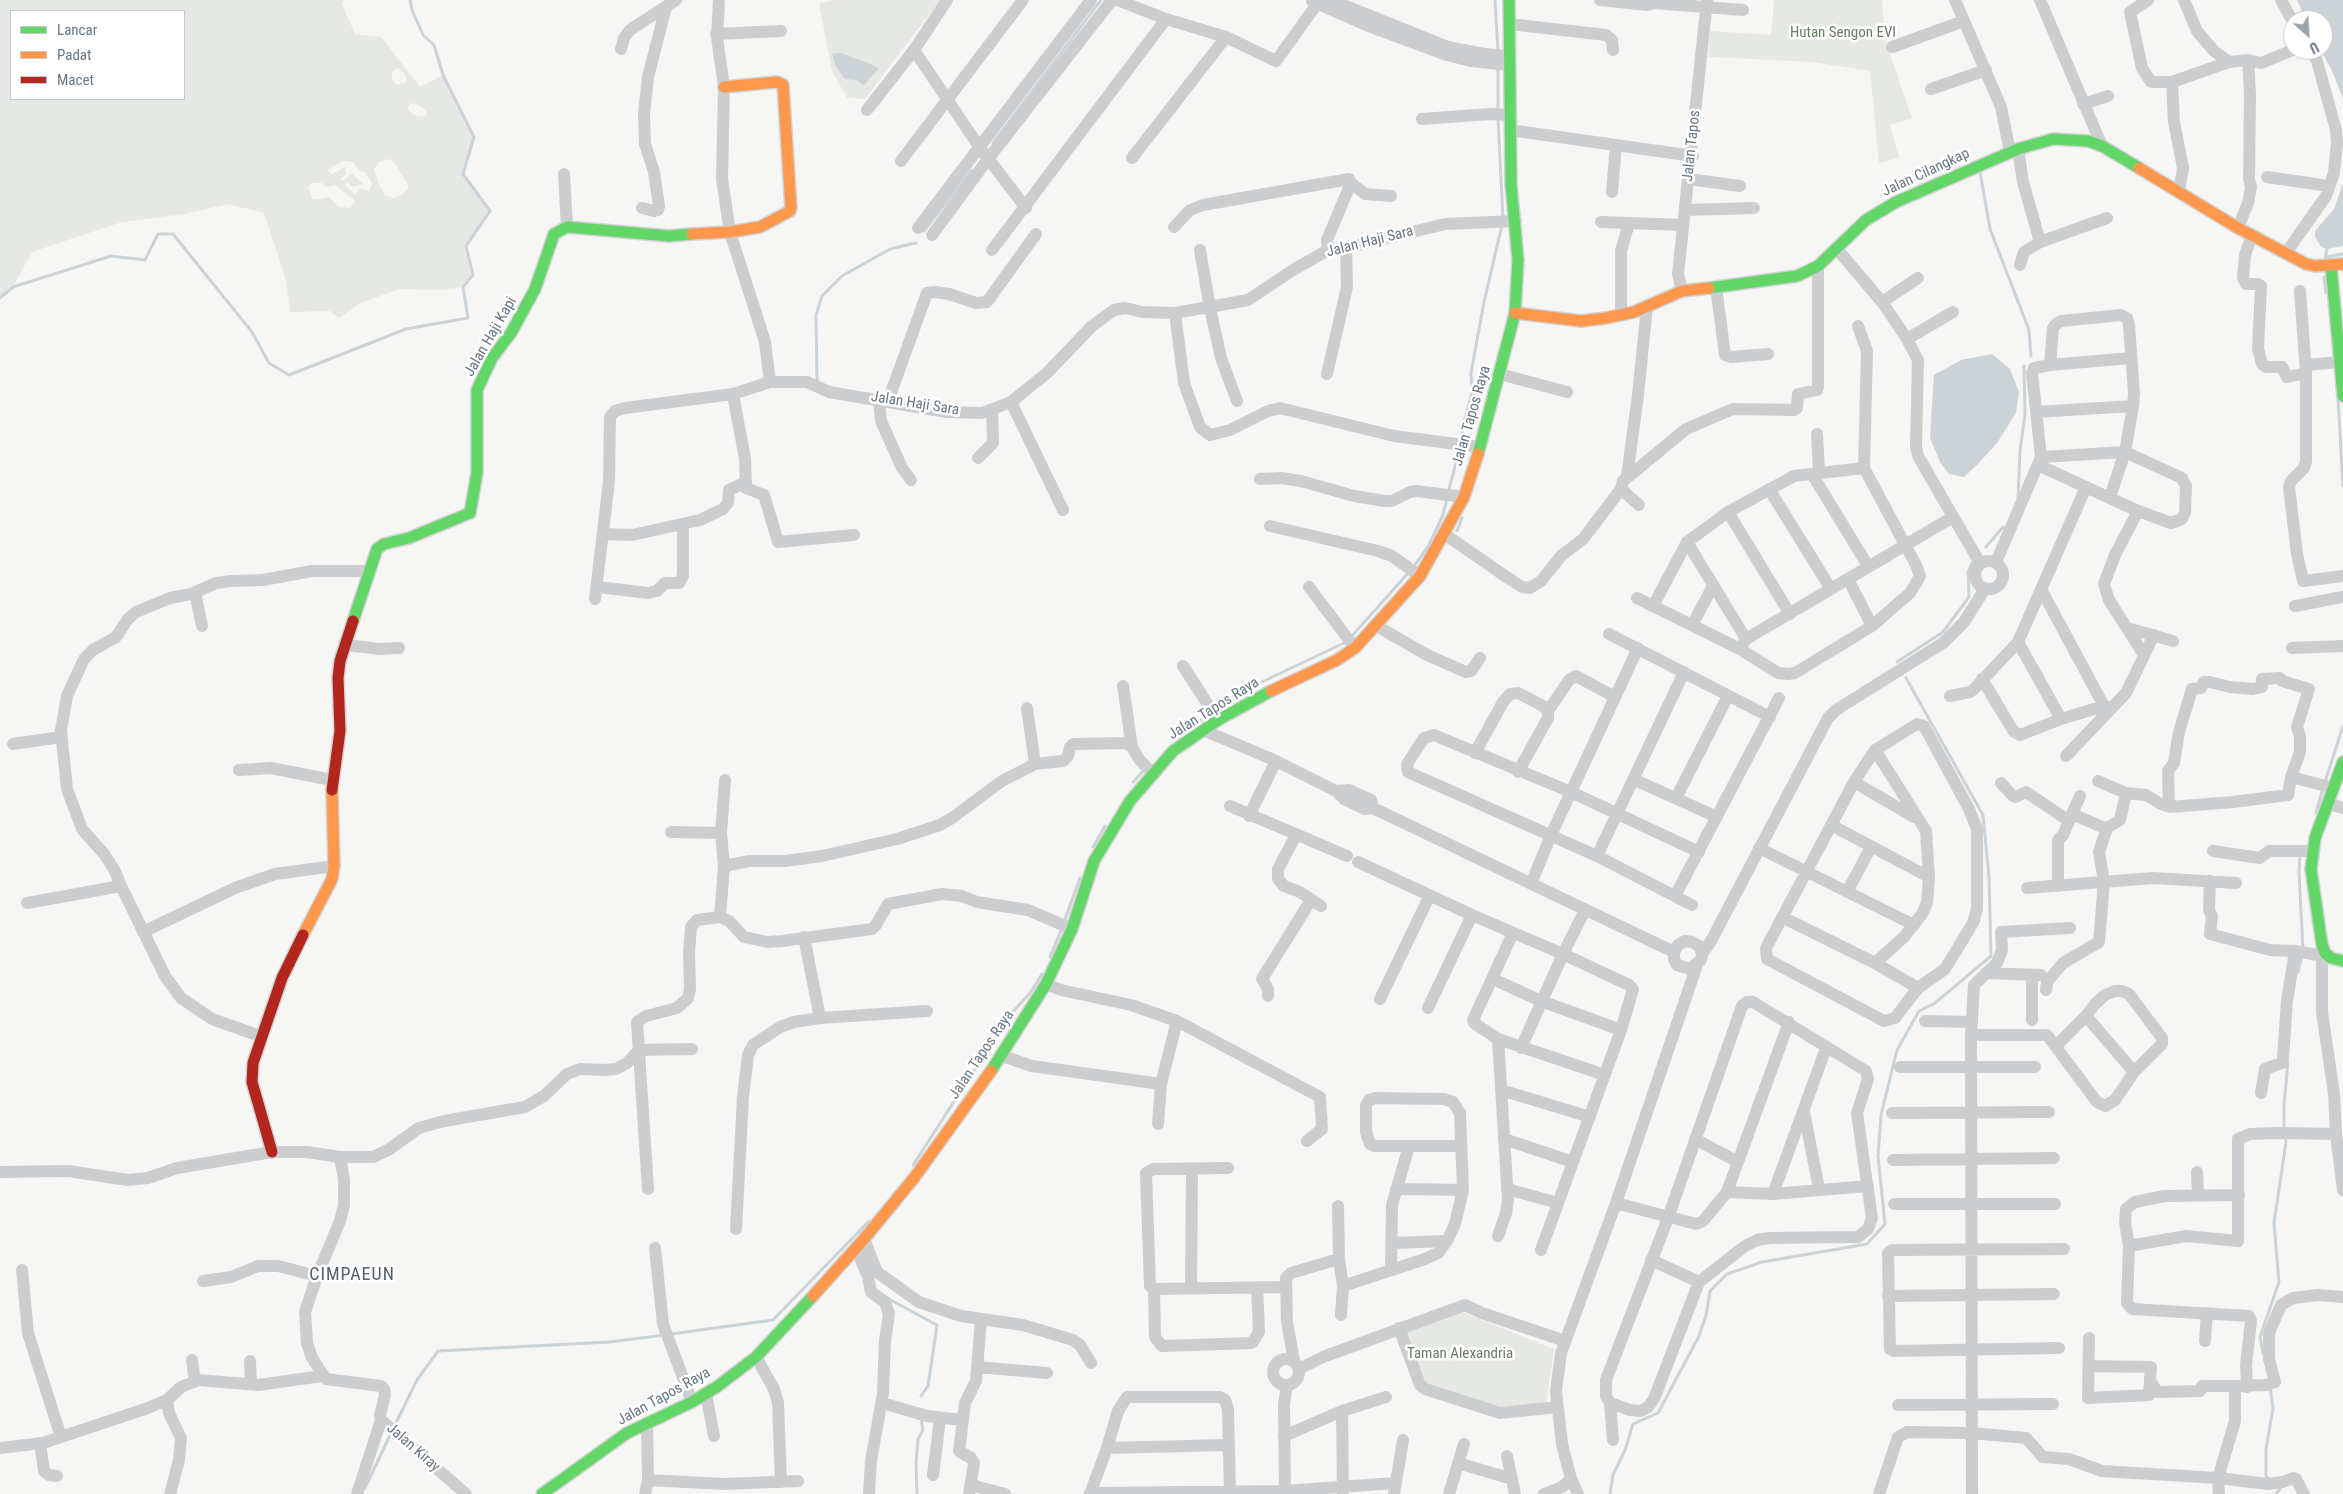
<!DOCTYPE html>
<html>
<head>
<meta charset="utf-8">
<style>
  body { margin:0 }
  #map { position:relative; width:2343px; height:1494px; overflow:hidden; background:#f6f6f5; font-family:"Roboto Condensed",sans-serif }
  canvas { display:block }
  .legend { position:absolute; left:10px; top:10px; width:175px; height:90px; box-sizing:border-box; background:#fff; border:1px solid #c2c9ce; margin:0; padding:6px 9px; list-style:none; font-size:15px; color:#677784 }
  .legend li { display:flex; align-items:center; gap:10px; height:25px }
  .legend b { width:25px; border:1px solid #c2c9ce }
  .north { position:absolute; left:2283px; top:10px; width:50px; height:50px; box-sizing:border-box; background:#fff; border:1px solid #c2c9ce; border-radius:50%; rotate:154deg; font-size:14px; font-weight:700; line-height:20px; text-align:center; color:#677784 }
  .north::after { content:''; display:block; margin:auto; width:18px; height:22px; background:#99a3ac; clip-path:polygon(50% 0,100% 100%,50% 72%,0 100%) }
</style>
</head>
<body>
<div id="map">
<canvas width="2343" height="1494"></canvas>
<ul class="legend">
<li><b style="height:6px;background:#63d668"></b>Lancar</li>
<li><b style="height:6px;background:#ff974d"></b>Padat</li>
<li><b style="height:6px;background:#b3261e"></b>Macet</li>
</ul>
<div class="north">U</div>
</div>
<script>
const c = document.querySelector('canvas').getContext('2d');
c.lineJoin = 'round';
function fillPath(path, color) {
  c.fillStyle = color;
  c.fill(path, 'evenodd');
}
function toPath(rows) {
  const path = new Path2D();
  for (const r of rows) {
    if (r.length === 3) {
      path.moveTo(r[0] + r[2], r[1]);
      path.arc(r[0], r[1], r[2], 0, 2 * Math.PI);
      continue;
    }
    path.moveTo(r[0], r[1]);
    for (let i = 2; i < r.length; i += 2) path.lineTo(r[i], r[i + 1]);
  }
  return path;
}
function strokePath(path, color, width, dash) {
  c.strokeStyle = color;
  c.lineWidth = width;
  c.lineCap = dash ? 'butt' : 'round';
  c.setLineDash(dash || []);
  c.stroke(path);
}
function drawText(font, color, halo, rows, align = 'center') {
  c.font = font + ' "Roboto Condensed",sans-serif';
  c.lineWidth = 5;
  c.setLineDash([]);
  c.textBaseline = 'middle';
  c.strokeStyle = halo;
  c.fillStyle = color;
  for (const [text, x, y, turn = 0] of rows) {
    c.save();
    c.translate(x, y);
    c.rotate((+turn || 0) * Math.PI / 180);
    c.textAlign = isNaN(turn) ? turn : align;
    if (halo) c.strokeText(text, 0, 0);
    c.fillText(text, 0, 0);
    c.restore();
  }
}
const green = toPath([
  [0,0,343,0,342,4,355,34,381,37,420,87,443,75,474,137,463,174,490,211,466,246,473,275,463,287,440,290,400,289,360,303,339,318,330,311,290,312,286,280,264,213,228,204,184,214,122,222,32,252,13,287,0,298],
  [184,11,184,99,11,99,11,11],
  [398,68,405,74,407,82,396,85,392,79,392,72],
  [411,103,419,105,426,110,427,115,421,117,412,114,407,108],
  [387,159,394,162,409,187,402,195,394,198,385,195,378,182,374,169,379,162],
  [343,161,353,162,359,171,366,173,372,184,369,191,360,188,355,194,345,185,347,182,352,187,363,184,352,173,343,181,340,179,346,174,345,167,332,174,327,170],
  [311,183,322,183,327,187,335,185,355,201,350,208,339,207,329,197,313,200,308,188],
  [836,0,940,0,865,99,847,98,832,71,819,3],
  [1774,0,1882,0,1885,40,1912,118,1890,125,1899,158,1879,163,1870,71,1812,62,1708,57,1710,31,1771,35],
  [1460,1311,1554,1349,1546,1405,1502,1409,1425,1386,1405,1330]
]);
const water = toPath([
  [2297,0,2343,0,2343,99,2333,73,2321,50,2323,20,2306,20],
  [841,53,863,61,879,68,864,85,856,80,845,79,836,67,832,54],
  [2343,183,2343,246,2327,249,2321,247,2315,237,2315,231,2334,209],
  [1992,354,2010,369,2019,392,2016,413,1997,443,1977,465,1964,477,1949,474,1940,462,1930,438,1934,375,1961,360]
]);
const stream = toPath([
  [1495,0,1498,52],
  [1498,68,1498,112],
  [1498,118,1503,219],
  [993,143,1101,0],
  [1980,172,1990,229,2029,330,2031,356],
  [924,231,972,170],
  [2326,257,2343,254],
  [2325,260,2327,249],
  [2324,277,2326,293],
  [0,298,13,287,111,256,145,260,158,234,173,234,252,332,269,363,289,375,406,329,468,318,463,287,473,275,466,246,490,211,463,174,474,137,443,75,434,45,423,35,412,10,410,0],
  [817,384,816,315,822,296,842,276,890,249,916,243],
  [2338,398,2343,486],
  [1461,442,1463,425,1472,393,1471,373,1484,302,1502,225],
  [1448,493,1460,448],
  [2018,498,2020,451,2025,414,2024,366],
  [1457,531,1462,518],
  [1986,547,2003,527],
  [1414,566,1429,545,1443,515,1447,499],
  [1351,637,1410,571],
  [1897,662,1943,632,1969,597,1968,572,1972,563],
  [1262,682,1346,642],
  [1214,710,1246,691],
  [1185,733,1209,714],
  [1133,782,1145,769],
  [2325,782,2343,726],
  [2316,813,2323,788],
  [1093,847,1105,826],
  [2300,854,2299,872,2303,950],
  [1064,922,1080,878],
  [1050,957,1062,928],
  [2298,972,2302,956],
  [2284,1130,2284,1105,2288,1062],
  [913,1165,1010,1015,1030,993,1042,974],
  [889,1299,937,1325,928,1386,921,1396],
  [671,1334,773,1320,869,1221],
  [2263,1353,2260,1337,2279,1282,2274,1223,2286,1142,2285,1137],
  [2270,1386,2273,1408,2266,1449,2266,1476,2270,1480],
  [394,1427,417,1380,438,1351,609,1342,665,1335],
  [365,1488,391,1433],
  [917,1494,916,1463,918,1439,923,1430,921,1418],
  [1610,1494,1613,1475,1625,1450,1633,1424,1658,1413,1698,1338,1706,1316,1710,1291,1727,1274,1762,1262,1867,1244,1885,1224,1878,1156,1881,1115,1897,1050,1919,1011,1935,1003,1991,956,1989,877,1983,815,1906,678],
  [2276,1494,2280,1489,2277,1486]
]);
const street = toPath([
  [719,0,717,37,724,87,722,179,730,232,765,342,770,382,807,382,829,392,946,412,982,413,1011,402,1047,373,1092,326,1114,310,1125,308,1142,312,1175,313,1248,300,1293,270,1328,250,1346,248,1445,224,1516,221],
  [1117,0,1166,19,1226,37,1276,61,1317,4],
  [1331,0,1448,47,1484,54,1508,56],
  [1600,0,1648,5,1653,3,1743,10],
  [1955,0,2001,107,2010,152],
  [2040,0,2102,146],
  [2148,0,2130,12,2142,68,2151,82,2172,82,2229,62,2248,60,2261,63,2293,50],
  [2184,0,2197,31,2214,51,2229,62],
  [2281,0,2293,22],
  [1312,1,1366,25,1447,55,1471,61,1508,65],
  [1509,24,1606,35,1612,40,1613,50],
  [716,34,781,31],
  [1892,47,1964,21],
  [621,49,624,38,630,30,676,0],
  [914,50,980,148,1026,208],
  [2172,82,2174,122,2183,168,2179,192],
  [1931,89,1986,70],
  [2083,104,2108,96],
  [867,110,914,50,947,0],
  [1422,119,1490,114,1509,115],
  [1510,130,1693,156],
  [2018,149,2023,182,2040,242],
  [1132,158,1226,37],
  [901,161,1023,0],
  [564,174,567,227],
  [2267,177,2329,186],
  [1688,179,1740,186],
  [1351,183,1365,194,1391,196],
  [1612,192,1616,145],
  [642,208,654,211,658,210,659,206,654,172,645,144,644,114,648,77,666,7],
  [1685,210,1754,208],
  [1601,222,1683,225],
  [1174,227,1190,210,1203,205,1349,179,1351,183,1327,240,1328,250],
  [918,228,1091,0],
  [2238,228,2248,203,2251,187,2249,179,2250,94,2248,60],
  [932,235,988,159,1112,0],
  [2252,235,2245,255,2243,278,2246,284,2258,284,2261,286,2258,349,2262,364,2266,367,2282,367,2287,377,2306,373],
  [1836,248,1882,302,1907,339,1918,360,1916,446,1918,456,1980,563],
  [992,250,1166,19],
  [1200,250,1210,308,1221,358,1237,401],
  [2286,253,2326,196,2334,173,2337,143,2336,130,2317,61,2311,50],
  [2020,265,2024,252,2040,242,2107,218],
  [1716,287,1725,355,1731,357,1768,354],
  [1682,291,1678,274,1707,0],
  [2300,291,2306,373,2306,461,2304,468,2291,481,2289,487,2297,554,2303,581,2343,576],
  [1882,302,1918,278],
  [1175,313,1184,383,1200,427,1210,435,1230,430,1268,411,1280,408,1394,436,1480,447],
  [1621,315,1621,251,1629,223],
  [1907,339,1953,312],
  [2050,365,2053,328,2056,324,2061,321,2121,315,2127,318,2129,325,2134,393,2133,406,2125,452,2110,497],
  [2306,365,2340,362],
  [1327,374,1347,287,1346,248],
  [1500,374,1567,392],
  [733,394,745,459,746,488,764,495,778,542,854,535],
  [879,399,881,421,902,468,911,480],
  [888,401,927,293,935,292,949,294,976,303,987,302,1036,234],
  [1011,402,1063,510],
  [2036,412,2133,406],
  [1817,434,1819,473],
  [978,458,993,443,992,410],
  [2038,465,2138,511,2171,523,2182,519,2185,512,2186,486,2182,478,2125,452,2041,457],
  [1812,474,1868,566],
  [1627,476,1638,395,1647,306],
  [1260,479,1281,478,1301,481,1354,496,1384,501,1392,501,1410,492,1416,491,1464,497],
  [1769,489,1831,589],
  [1639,505,1621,489,1623,481,1686,429,1733,409,1794,410,1797,408,1798,394,1817,390,1818,387,1818,266],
  [2138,511,2115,555,2104,584,2109,600,2144,655],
  [1728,512,1790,614],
  [1270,526,1378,551,1392,556,1420,576],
  [604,534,632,535,700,520,723,509,728,503,729,490,746,482],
  [1446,535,1508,578,1522,587,1530,588,1541,581,1561,556,1583,539,1621,489],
  [1687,542,1746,639],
  [1989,575,14],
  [1996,562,2041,457,2032,373,2034,368,2050,365,2131,358],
  [1848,579,1872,626],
  [598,587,648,593,657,591,665,583,679,583,683,576,683,525],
  [1309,587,1355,648],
  [2041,589,2104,706],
  [195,592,202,626],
  [1637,598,1740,649,1778,673,1788,674,1795,673,1872,626,1910,593,1920,576,1916,565,1864,468,1867,351,1858,326],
  [595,599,609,481,610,417,615,411,625,408,733,394,770,382],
  [1653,606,1687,542,1728,512,1794,476,1864,468],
  [2295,606,2343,597],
  [1375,625,1427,655,1466,672,1471,671,1480,658],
  [1692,625,1713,586],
  [2127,628,2173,641],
  [1609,634,1770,717],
  [2018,642,2061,719],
  [346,645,380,649,399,648],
  [2292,648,2343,646],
  [1740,649,1746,639,1953,517],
  [1183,666,1218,720],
  [1982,679,2014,732,2020,735,2061,719,2104,706,2111,708],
  [1123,686,1132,747,1139,759,1152,773],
  [1950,696,1970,692,1974,689,2018,642,2086,487],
  [1027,708,1035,764],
  [1548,711,1569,680,1576,676,1615,697],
  [1917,724,1924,726,1969,809,1977,829,1977,909,1973,923,1945,969,1918,988,1895,1018,1884,1021,1767,959,1766,948,1854,782,1875,750,1917,724],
  [1203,730,1274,760,1336,791,1344,799,1365,809,1373,808,1674,952],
  [13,744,61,737],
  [1875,750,1926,831,1929,877,1927,903,1922,914,1904,937,1875,963],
  [1475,753,1503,702,1510,694,1518,693,1543,706,1548,711,1548,718,1518,772],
  [2066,756,2126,693,2154,635],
  [239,770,271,768,332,780],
  [2291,777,2334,788],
  [1635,780,1717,817],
  [2098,781,2126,793,2146,795,2159,803,2170,807,2233,802,2288,795,2291,777,2300,752,2300,736,2297,727,2309,689,2282,681,2280,678,2262,679,2262,687,2253,689,2230,687,2210,682,2204,682,2201,688,2192,689,2179,732,2174,763,2168,771,2169,806],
  [1854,782,1914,817],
  [2001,783,2013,796,2016,797,2026,792,2069,821],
  [1336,791,1349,790,1371,800,1373,808],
  [1676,798,1728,696],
  [2328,804,2343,808],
  [1230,806,1347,856],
  [2072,814,2107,829],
  [1249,816,1276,761],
  [1831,825,1929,877],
  [671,832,721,833],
  [1296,835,1278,869,1278,879,1284,886,1300,892,1321,906],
  [1759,848,1914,925],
  [2213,851,2260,858,2269,851,2313,851],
  [1597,856,1684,672],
  [1358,862,1472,915,1563,954,1629,985,1633,989,1621,1030,1541,1250],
  [724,866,749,861,785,861,822,856,897,839,940,825,952,818,1002,781,1035,764,1063,761,1068,756,1070,747,1073,744,1126,743,1132,747],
  [2210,881,2209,910,2212,916,2210,934,2270,950,2295,951,2324,956],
  [1531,884,1551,835,1638,648],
  [121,886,114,869,104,854,82,829,67,789,61,730,67,696,84,659,93,650,116,637,128,619,136,612,170,598,191,594,216,583,231,581,263,580,312,571,368,571],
  [2058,886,2058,840,2063,835,2080,796],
  [2027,888,2153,878,2236,883],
  [1847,892,1871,847],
  [1675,896,1779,698],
  [27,903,121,886,165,976,181,998,212,1019,260,1036],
  [1692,905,1597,856,1408,772,1407,764,1424,738,1434,735,1571,792,1699,852],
  [720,917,724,866,721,833,725,780],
  [1782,917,1875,963,1918,988],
  [143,932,235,888,275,874,334,866],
  [1513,933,1473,1020,1474,1023,1498,1039,1605,1075],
  [804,937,820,1018],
  [2325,953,2322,960,2322,1012,2334,1094,2336,1134,2343,1190],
  [1702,954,1699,946,1692,942,1685,941,1678,945,1674,952,1674,959,1677,965,1690,969,1701,960,1702,954,1711,941,1828,718,1836,710,1943,643,1964,622,1985,589],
  [1986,973,2041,975],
  [1493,979,1541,1001,1621,1030],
  [1046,984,1061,990,1131,1005,1177,1021,1320,1097,1322,1129,1307,1141],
  [2046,990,2047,982,2063,963,2099,942,2104,882,2099,852,2107,828,2120,820,2126,793],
  [1268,996,1268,989,1262,979,1311,900],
  [1380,999,1430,895],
  [1428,1008,1472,915],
  [2086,1016,2134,1072],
  [2032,1020,2032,975],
  [1925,1021,1972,1022],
  [1971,1035,2047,1035,2097,1102,2105,1106,2115,1100,2134,1072,2162,1044,2162,1038,2129,994,2122,991,2115,991,2105,995,2095,1004,2086,1016,2056,1046],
  [1498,1039,1508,1200,1506,1213,1498,1236],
  [1521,1048,1563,954,1585,910],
  [1002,1056,1032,1066,1161,1084],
  [1900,1067,2035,1067],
  [1501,1090,1590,1117],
  [2261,1093,2265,1069,2282,1063,2283,1058,2287,1001,2295,951],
  [1804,1112,1819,1189],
  [1892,1113,2049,1112],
  [1158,1124,1161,1084,1177,1021],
  [1504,1139,1573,1162],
  [1695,1139,1738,1162],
  [340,1157,344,1180,344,1205,340,1221,317,1276,305,1312,307,1343,312,1358,326,1379,381,1386,384,1389,385,1395,380,1415,381,1420,466,1494],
  [1893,1160,2054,1158],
  [1228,1168,1153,1169,1146,1173,1150,1286,1154,1289,1286,1287],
  [0,1172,68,1171,128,1180,148,1178,177,1168,272,1152,307,1152,340,1157,373,1157,388,1150,419,1128,444,1121,525,1107,544,1096,567,1074,580,1069,604,1070,616,1069,627,1063,639,1050,692,1049],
  [2197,1172,2198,1195],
  [648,1189,637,1022,646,1016,677,1008,688,998,690,989,689,953,691,927,697,920,720,917,729,921,744,937,768,942,782,941,872,929,876,925,888,904,942,894,962,896,977,902,1028,910,1072,929],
  [1396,1189,1463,1190],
  [1507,1189,1558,1203],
  [1727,1192,1773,1194,1868,1186],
  [1773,1194,1826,1048],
  [2239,1195,2165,1196,2135,1202,2126,1209,2125,1222,2129,1246,2127,1303,2132,1309,2249,1316,2251,1321,2246,1365,2247,1387],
  [1616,1203,1696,1224,1703,1221,1727,1192,1789,1022],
  [1894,1204,2055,1204],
  [1338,1206,1339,1259,1343,1286,1341,1315],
  [736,1229,743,1097,748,1055,753,1045,780,1027,794,1022,820,1018,927,1011],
  [864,1239,877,1272,919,1302,961,1316,1023,1325,1073,1340,1080,1345,1091,1363],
  [1391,1243,1447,1241],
  [2129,1246,2186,1236,2238,1241,2238,1139,2250,1134,2276,1133,2336,1134],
  [655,1248,663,1324,692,1402],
  [856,1248,868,1277,871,1292,885,1302,889,1314,885,1340,883,1393,871,1461,869,1494],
  [1651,1260,1699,1282],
  [22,1270,28,1333,61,1437],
  [1391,1270,1392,1205,1409,1146],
  [203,1281,231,1277,258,1266,278,1266,317,1276],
  [1343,1286,1425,1259,1438,1253,1447,1241,1455,1224,1463,1190,1460,1113,1453,1102,1444,1099,1375,1098,1369,1100,1366,1105,1366,1132,1370,1144,1374,1146,1461,1146],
  [1191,1288,1192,1169],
  [1154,1289,1155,1337,1162,1346,1252,1343,1259,1332,1257,1287],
  [1888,1296,2054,1294],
  [1399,1328,1420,1385,1425,1389,1500,1413,1558,1407],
  [2205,1341,2207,1313],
  [2059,1348,1894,1351,1890,1349,1888,1253,1892,1250,2064,1249],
  [756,1357,774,1389,778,1403,781,1482],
  [1286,1372,13],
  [192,1360,195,1381],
  [250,1361,251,1384],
  [1294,1361,1287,1322,1286,1278,1291,1273,1339,1259],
  [2089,1366,2151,1367,2149,1395,2088,1398,2089,1338],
  [977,1367,1047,1373],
  [1299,1369,1323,1357,1465,1305,1482,1313,1565,1341],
  [2150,1380,2157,1392,2200,1391,2202,1386,2235,1386],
  [706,1393,714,1436],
  [167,1400,169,1413,181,1438,179,1460,170,1494],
  [882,1403,927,1416,962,1420],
  [1610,1403,1630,1410,1641,1411,1648,1407,1654,1399,1699,1282,1745,1246,1757,1240,1770,1238,1858,1237,1868,1229,1872,1218,1857,1113,1868,1079,1866,1071,1753,1002,1747,1002,1742,1006,1668,1218,1606,1380,1606,1396,1610,1403,1613,1440],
  [1898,1405,2053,1404],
  [1342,1411,1343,1494],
  [1284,1436,1342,1411,1386,1397],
  [40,1443,44,1471,49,1475,57,1476],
  [0,1448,43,1443,145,1409,167,1400,181,1387,199,1380,258,1385,322,1376],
  [1107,1448,1228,1445],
  [1507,1456,1515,1494],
  [1458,1463,1512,1479],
  [933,1475,940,1419],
  [648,1480,724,1484,798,1481],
  [971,1485,1005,1494],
  [1090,1493,1284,1491,1395,1483],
  [357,1494,381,1420],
  [645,1494,648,1480,647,1423],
  [969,1494,974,1463,971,1458,959,1451,965,1403,976,1381,981,1319],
  [1090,1494,1107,1448,1118,1411,1127,1397,1220,1397,1225,1400,1228,1409,1230,1494],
  [1285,1494,1284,1404,1287,1385],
  [1394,1494,1403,1440],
  [1449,1494,1464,1444],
  [1544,1494,1562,1487,1571,1479],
  [1578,1494,1571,1479,1562,1444,1556,1391,1561,1353,1616,1203,1697,965],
  [1879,1494,1898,1437,1907,1432,1972,1433,2026,1438,2043,1457,2069,1459,2102,1471,2218,1478,2268,1484,2283,1482,2293,1478,2296,1479,2304,1494],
  [1972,1494,1971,1035,1974,985,1997,963,2002,950,2001,932,2070,928],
  [2219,1494,2218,1478,2235,1421,2235,1386,2266,1385,2275,1382,2269,1359,2269,1333,2281,1305,2293,1298,2318,1295,2343,1297]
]);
const fast = toPath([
  [2331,266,2343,396],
  [1709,288,1797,276,1818,266,1866,220,1896,202,2018,149,2053,139,2088,141,2102,146,2139,168],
  [1478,454,1515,313,1518,260,1511,184,1509,0],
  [353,621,377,549,384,544,409,538,470,513,477,473,477,390,492,358,511,333,535,289,554,234,567,227,669,236,692,234],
  [2343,762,2315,838,2311,869,2322,945,2325,953,2331,958,2343,961],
  [991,1071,1046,984,1072,929,1094,861,1130,801,1173,751,1218,720,1271,691],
  [542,1494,627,1433,692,1402,718,1386,756,1357,813,1296]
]);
const slow = toPath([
  [2139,168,2238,228,2306,264,2315,266,2343,264],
  [692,234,730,232,760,227,790,211,791,208,783,85,777,82,724,87],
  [1515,313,1581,321,1606,318,1634,312,1682,291,1709,288],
  [1271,691,1337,660,1355,648,1420,576,1464,497,1478,454],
  [303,935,332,879,334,866,332,790],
  [813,1296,864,1239,914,1178,991,1071]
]);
const jam = toPath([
  [332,790,340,731,338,678,340,661,353,621],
  [272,1152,252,1082,253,1063,282,978,303,935]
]);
const parkNames = [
  ["Hutan Sengon EVI",1843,33],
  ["Taman Alexandria",1460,1354]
];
const streetNames = [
  ["Jalan Tapos",1692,146,-84],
  ["Jalan Cilangkap",1926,173,-25],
  ["Jalan Haji Sara",1370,242,-14],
  ["Jalan Haji Kapi",491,337,-60],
  ["Jalan Haji Sara",915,404,9],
  ["Jalan Tapos Raya",1472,416,-74],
  ["Jalan Tapos Raya",1214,709,-32],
  ["Jalan Tapos Raya",982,1055,-56],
  ["Jalan Tapos Raya",664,1397,-29],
  ["Jalan Kiray",413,1448,41]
];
const quarterNames = [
  ["CIMPAEUN",352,1275]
];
fillPath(green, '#e6e9e3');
fillPath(water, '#cbd3d6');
strokePath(stream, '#cbd3d6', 3);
strokePath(fast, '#d2d3d3', 14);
strokePath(slow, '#d2d3d3', 14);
strokePath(jam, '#d2d3d3', 14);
strokePath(street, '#cccdce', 12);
strokePath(fast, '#63d668', 11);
strokePath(slow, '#ff974d', 11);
strokePath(jam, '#b3261e', 11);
drawText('15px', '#6a7b65', '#fff', parkNames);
drawText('15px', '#677784', '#fff', streetNames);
c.letterSpacing = '1px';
drawText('18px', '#546069', '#fff', quarterNames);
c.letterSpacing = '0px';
</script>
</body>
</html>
